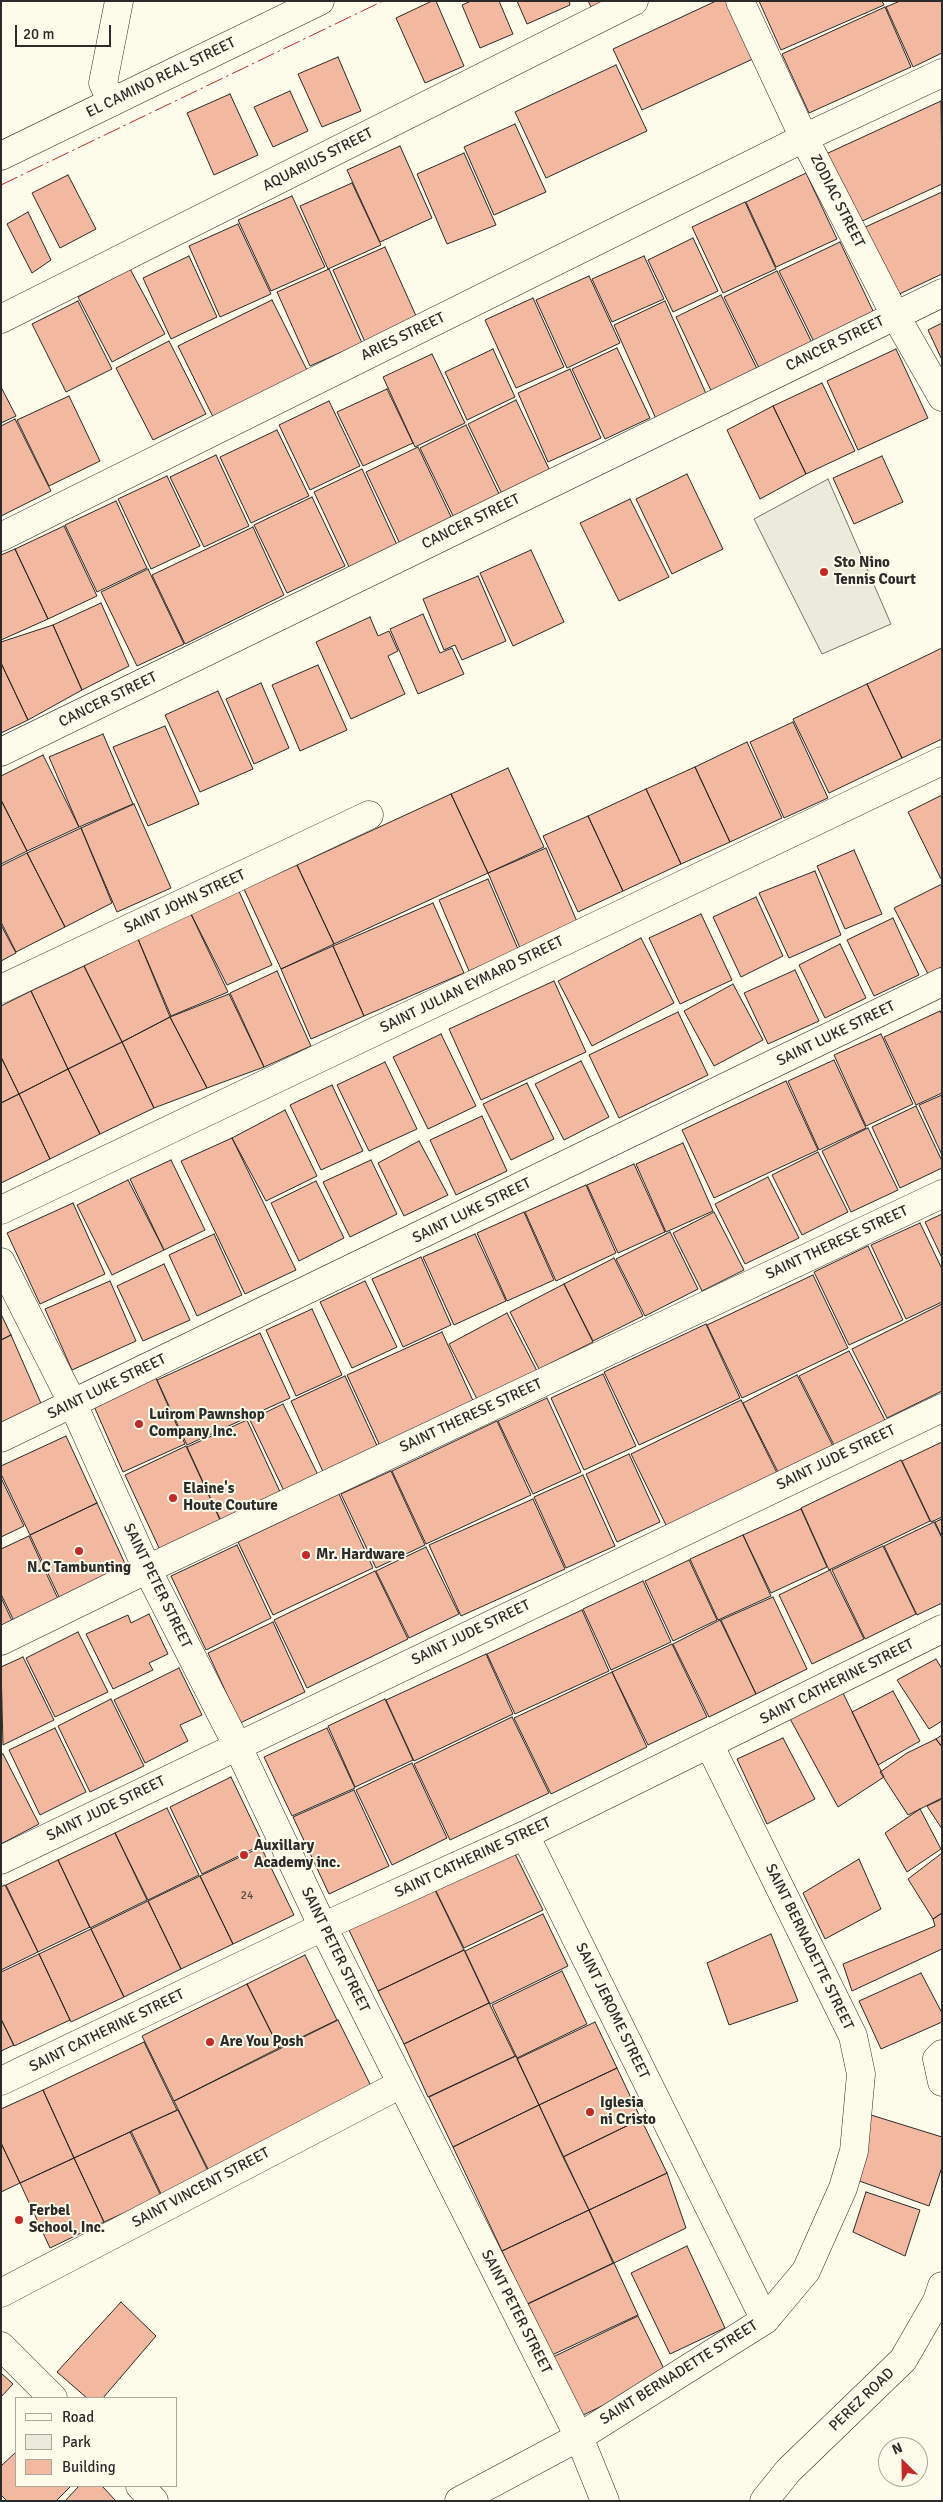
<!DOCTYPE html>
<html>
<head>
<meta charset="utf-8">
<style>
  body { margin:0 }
  #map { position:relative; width:943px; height:2502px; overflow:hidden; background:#fdfbea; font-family:Signika,sans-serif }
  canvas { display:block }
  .frame { position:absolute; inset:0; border:2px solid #2b2b2b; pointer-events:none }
  .legend { position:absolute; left:15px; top:2397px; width:162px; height:90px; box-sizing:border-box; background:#fdfbea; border:1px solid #a9a89e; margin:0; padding:6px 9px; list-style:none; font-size:15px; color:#2b2b2b }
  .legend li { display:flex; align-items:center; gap:10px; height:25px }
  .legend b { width:25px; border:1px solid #a9a89e }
  .north { position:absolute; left:878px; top:2437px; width:50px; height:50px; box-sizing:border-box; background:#fdfbea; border:1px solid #a9a89e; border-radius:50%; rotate:337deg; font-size:14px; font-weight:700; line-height:20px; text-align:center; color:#2b2b2b }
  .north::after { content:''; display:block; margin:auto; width:18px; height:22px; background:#c62828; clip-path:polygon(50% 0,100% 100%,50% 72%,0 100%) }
  .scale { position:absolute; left:15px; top:25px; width:96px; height:22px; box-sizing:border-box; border:2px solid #2b2b2b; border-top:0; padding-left:6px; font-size:15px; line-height:18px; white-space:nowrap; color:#2b2b2b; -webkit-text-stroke:4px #fdfbea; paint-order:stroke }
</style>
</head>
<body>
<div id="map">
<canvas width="943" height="2502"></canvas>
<div class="frame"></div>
<ul class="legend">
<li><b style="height:6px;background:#fdfbea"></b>Road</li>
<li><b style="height:14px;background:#ecebdb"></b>Park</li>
<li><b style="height:14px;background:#f2b8a0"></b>Building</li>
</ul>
<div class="north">N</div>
<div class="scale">20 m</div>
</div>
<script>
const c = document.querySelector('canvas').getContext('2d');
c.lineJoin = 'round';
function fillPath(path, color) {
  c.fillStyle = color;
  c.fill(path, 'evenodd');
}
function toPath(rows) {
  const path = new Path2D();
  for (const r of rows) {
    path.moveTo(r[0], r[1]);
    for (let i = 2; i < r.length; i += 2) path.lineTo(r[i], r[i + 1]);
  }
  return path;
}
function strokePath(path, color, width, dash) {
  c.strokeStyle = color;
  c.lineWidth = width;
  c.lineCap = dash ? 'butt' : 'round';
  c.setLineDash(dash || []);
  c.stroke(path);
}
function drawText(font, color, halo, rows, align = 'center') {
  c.font = font + ' Signika,sans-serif';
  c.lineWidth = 4;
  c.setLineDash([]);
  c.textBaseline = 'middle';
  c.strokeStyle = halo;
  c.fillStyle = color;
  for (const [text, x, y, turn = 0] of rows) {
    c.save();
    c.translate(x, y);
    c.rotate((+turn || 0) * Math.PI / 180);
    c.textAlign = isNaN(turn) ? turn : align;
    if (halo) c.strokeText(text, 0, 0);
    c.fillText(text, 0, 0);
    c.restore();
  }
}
const green = toPath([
  [828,479,891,624,822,654,754,519,828,479]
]);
const building = toPath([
  [432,1,436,1,464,66,425,83,396,18,432,1],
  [471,1,499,1,513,34,480,48,462,5,471,1],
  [517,1,569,1,570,5,527,24,517,1],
  [588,1,604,1,591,7,588,1],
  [716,1,729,1,755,58,642,110,613,49,716,1],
  [759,1,882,1,884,5,781,50,759,1],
  [900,1,942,1,942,53,913,67,886,7,900,1],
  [885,7,911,67,809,113,782,54,885,7],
  [338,57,361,111,322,127,298,74,338,57],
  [616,65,647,131,546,178,515,112,616,65],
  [290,91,308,131,273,147,254,107,290,91],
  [230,94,258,155,214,175,187,113,230,94],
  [941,101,942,184,858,223,826,154,941,101],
  [515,124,546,192,494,215,464,147,515,124],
  [400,146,432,218,380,242,347,170,400,146],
  [464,153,496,225,447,244,417,174,464,153],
  [806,173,837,239,776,267,746,202,806,173],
  [68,175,96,229,60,248,32,193,68,175],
  [352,183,381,245,328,269,300,206,352,183],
  [942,192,942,274,893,297,861,229,942,192],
  [292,196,325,267,271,291,238,220,292,196],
  [745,202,776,269,723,293,692,227,745,202],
  [28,212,51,260,32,273,7,224,28,212],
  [238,224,271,294,220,317,189,246,238,224],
  [693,238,718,291,673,312,648,260,693,238],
  [840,242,875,315,815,344,779,271,840,242],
  [385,247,417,318,365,342,333,270,385,247],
  [189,256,217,317,171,339,143,278,189,256],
  [644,256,664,299,612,322,592,279,644,256],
  [130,269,165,334,112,362,78,297,130,269],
  [329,269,362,343,310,366,277,292,329,269],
  [777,271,813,345,760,370,724,297,777,271],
  [589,276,620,343,567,368,536,300,589,276],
  [721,295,762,379,716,401,676,317,721,295],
  [533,298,564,367,516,388,485,320,533,298],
  [272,300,308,372,214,419,178,346,272,300],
  [78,301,112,369,66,392,32,324,78,301],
  [665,301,708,398,657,421,614,325,665,301],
  [942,323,942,360,928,330,942,323],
  [169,341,206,414,153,440,116,368,169,341],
  [617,348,650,418,605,439,572,369,617,348],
  [493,349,515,397,467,420,445,372,493,349],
  [896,349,928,418,858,450,827,381,896,349],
  [432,354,465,423,415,447,383,377,432,354],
  [570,369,601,438,548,462,518,393,570,369],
  [822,383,855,451,806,474,773,406,822,383],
  [1,387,16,416,1,423,1,387],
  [387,389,413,443,363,466,337,412,387,389],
  [69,396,100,461,49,486,17,420,69,396],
  [516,400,552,475,504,498,468,424,516,400],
  [329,401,360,466,310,490,279,425,329,401],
  [773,406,806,474,760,499,727,430,773,406],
  [15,419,51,491,1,516,1,426,15,419],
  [466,425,502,500,456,522,420,448,466,425],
  [277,430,309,496,251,523,220,457,277,430],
  [418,447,453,521,401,546,366,472,418,447],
  [216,455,249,526,204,547,170,477,216,455],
  [882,456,903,502,854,524,833,478,882,456],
  [362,469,398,547,350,569,314,492,362,469],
  [687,474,723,549,672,574,636,499,687,474],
  [167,476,200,546,151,569,118,499,167,476],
  [312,497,345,566,287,593,254,525,312,497],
  [630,499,669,577,619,601,580,523,630,499],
  [116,501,147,568,97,592,65,525,116,501],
  [64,526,97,596,48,619,15,549,64,526],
  [253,527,284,595,185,644,152,575,253,527],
  [15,549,48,619,1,640,1,555,15,549],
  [531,550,564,622,513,646,480,573,531,550],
  [148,569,184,644,137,666,101,592,148,569],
  [478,576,506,641,462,660,455,645,444,650,423,599,478,576],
  [101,603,129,666,82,690,53,625,101,603],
  [423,614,440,653,452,648,464,674,418,694,390,629,423,614],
  [370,617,378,636,389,631,398,651,388,656,405,694,351,719,316,642,370,617],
  [53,625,82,690,28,720,1,663,1,642,53,625],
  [942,648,942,739,902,758,867,684,942,648],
  [1,663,28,720,1,733,1,663],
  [318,665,347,730,300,751,272,685,318,665],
  [261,683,289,748,254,764,226,699,261,683],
  [867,684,902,758,829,793,793,719,867,684],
  [218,691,253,769,200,792,165,715,218,691],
  [793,722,828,798,784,818,750,742,793,722],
  [165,726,199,804,148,826,113,747,165,726],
  [103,734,133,804,79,827,49,757,103,734],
  [747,742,782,818,730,842,695,767,747,742],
  [43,755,79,827,27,851,1,800,1,776,43,755],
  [695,767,730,842,681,864,646,789,695,767],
  [508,768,544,847,488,873,451,794,508,768],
  [646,789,681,864,623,891,588,816,646,789],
  [451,794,488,873,334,944,297,865,451,794],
  [942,795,942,878,941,879,908,812,942,795],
  [1,800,27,851,1,864,1,800],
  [134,804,171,888,117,912,81,828,134,804],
  [588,816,623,891,578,912,543,836,588,816],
  [81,828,112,903,65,927,27,853,81,828],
  [546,848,578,924,520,948,488,873,546,848],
  [854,850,882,914,845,929,817,866,854,850],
  [27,853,65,927,16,952,1,922,1,866,27,853],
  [297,865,334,944,281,969,244,889,297,865],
  [815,871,841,935,789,958,759,893,815,871],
  [488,879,518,949,469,971,439,900,488,879],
  [942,884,942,967,928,974,894,908,942,884],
  [238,889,272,965,227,985,189,910,238,889],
  [756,897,783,956,741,977,713,917,756,897],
  [433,903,464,973,364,1016,333,946,433,903],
  [189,910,228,992,171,1016,138,939,189,910],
  [701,914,732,980,680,1004,649,938,701,914],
  [893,918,919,975,874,996,847,940,893,918],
  [1,925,16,953,1,961,1,925],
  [641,938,674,1003,592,1046,558,981,641,938],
  [138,939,170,1017,122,1042,84,966,138,939],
  [840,944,866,998,825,1018,799,965,840,944],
  [333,946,364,1016,311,1039,281,969,333,946],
  [84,966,122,1042,68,1069,31,991,84,966],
  [795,970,819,1021,768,1044,744,993,795,970],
  [277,971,311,1046,264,1067,230,993,277,971],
  [554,981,586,1052,481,1100,449,1029,554,981],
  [733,984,763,1040,714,1066,684,1011,733,984],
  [31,991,68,1069,19,1094,1,1057,1,1006,31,991],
  [229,994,264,1067,207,1088,170,1017,229,994],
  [940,1011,942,1015,942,1093,916,1105,884,1037,940,1011],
  [678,1012,708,1075,619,1118,589,1055,678,1012],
  [170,1017,207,1088,154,1108,122,1042,170,1017],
  [441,1034,476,1106,428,1129,393,1057,441,1034],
  [881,1034,913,1104,866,1126,834,1055,881,1034],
  [122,1042,154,1108,100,1134,68,1069,122,1042],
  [1,1057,19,1094,1,1103,1,1057],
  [834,1060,866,1128,819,1150,788,1081,834,1060],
  [581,1061,609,1117,564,1140,535,1084,581,1061],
  [385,1062,417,1129,369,1151,337,1085,385,1062],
  [68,1069,100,1134,50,1159,19,1094,68,1069],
  [786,1081,818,1150,714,1198,682,1130,786,1081],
  [527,1083,554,1139,511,1160,483,1104,527,1083],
  [332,1085,363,1151,321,1170,290,1105,332,1085],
  [19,1094,50,1159,1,1183,1,1103,19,1094],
  [942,1095,942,1155,919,1105,942,1095],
  [916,1106,942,1161,942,1168,900,1188,872,1127,916,1106],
  [285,1110,317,1176,266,1201,232,1138,285,1110],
  [482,1116,507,1171,456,1195,430,1140,482,1116],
  [868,1128,898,1190,851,1212,822,1151,868,1128],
  [232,1138,296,1270,245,1294,181,1161,232,1138],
  [419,1141,448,1195,404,1216,378,1163,419,1141],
  [683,1143,713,1211,666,1232,636,1164,683,1143],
  [818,1152,848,1212,802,1235,772,1175,818,1152],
  [171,1160,205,1230,164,1250,130,1179,171,1160],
  [371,1160,397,1214,350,1237,323,1182,371,1160],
  [634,1164,665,1232,618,1253,587,1185,634,1164],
  [768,1177,799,1238,745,1264,715,1204,768,1177],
  [128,1180,164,1250,112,1275,77,1205,128,1180],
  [316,1181,344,1238,299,1261,271,1203,316,1181],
  [586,1185,616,1253,556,1281,525,1212,586,1185],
  [73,1203,105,1274,40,1304,7,1233,73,1203],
  [524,1212,554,1280,507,1301,477,1233,524,1212],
  [714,1212,744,1270,702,1291,673,1233,714,1212],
  [942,1214,942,1258,925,1222,942,1214],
  [920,1223,942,1269,942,1302,906,1319,871,1245,920,1223],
  [670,1232,698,1289,645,1316,616,1259,670,1232],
  [214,1234,242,1295,197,1316,169,1255,214,1234],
  [475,1234,506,1301,454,1325,423,1257,475,1234],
  [868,1246,903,1320,849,1345,814,1272,868,1246],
  [421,1257,451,1325,403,1347,372,1279,421,1257],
  [614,1258,643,1316,593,1341,564,1284,614,1258],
  [164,1264,190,1320,143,1341,117,1286,164,1264],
  [813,1275,848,1348,742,1398,707,1325,813,1275],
  [110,1281,136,1341,72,1370,45,1309,110,1281],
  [365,1281,397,1347,352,1368,320,1302,365,1281],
  [564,1284,593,1342,539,1369,510,1312,564,1284],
  [942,1304,942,1391,887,1418,852,1349,942,1304],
  [312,1309,342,1375,296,1396,266,1330,312,1309],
  [507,1313,537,1371,478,1401,449,1344,507,1313],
  [1,1314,11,1335,1,1340,1,1314],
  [706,1324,740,1398,639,1445,604,1372,706,1324],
  [442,1332,475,1405,381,1448,347,1375,442,1332],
  [260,1333,290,1398,187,1445,157,1380,260,1333],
  [11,1335,43,1408,1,1426,1,1340,11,1335],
  [849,1351,886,1422,835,1447,799,1376,849,1351],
  [603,1374,636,1446,584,1470,551,1398,603,1374],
  [797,1375,833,1446,779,1474,743,1403,797,1375],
  [155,1376,185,1444,123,1472,93,1404,155,1376],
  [345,1376,379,1450,324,1474,291,1401,345,1376],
  [547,1398,581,1472,533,1494,498,1421,547,1398],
  [741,1400,778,1475,668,1529,631,1454,741,1400],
  [283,1404,319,1477,285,1493,250,1420,283,1404],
  [247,1420,281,1494,221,1521,187,1447,247,1420],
  [497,1421,531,1495,426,1544,392,1471,497,1421],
  [66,1436,97,1503,30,1535,1,1474,1,1466,66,1436],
  [942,1442,942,1517,931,1522,902,1461,942,1442],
  [186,1446,221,1522,160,1550,125,1475,186,1446],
  [629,1454,660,1522,617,1542,586,1474,629,1454],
  [901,1460,930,1521,829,1570,801,1508,901,1460],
  [391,1471,425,1545,376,1568,341,1494,391,1471],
  [583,1475,615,1546,566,1568,534,1497,583,1475],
  [1,1478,24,1526,1,1537,1,1478],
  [339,1494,373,1568,273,1615,238,1542,339,1494],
  [533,1499,565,1569,461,1616,429,1545,533,1499],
  [97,1503,127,1568,60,1599,30,1535,97,1503],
  [801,1509,827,1567,771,1593,743,1535,801,1509],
  [942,1519,942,1537,935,1522,942,1519],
  [934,1522,942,1538,942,1603,917,1615,884,1546,934,1522],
  [743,1535,771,1596,718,1620,690,1559,743,1535],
  [29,1536,59,1601,14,1621,1,1594,1,1549,29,1536],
  [237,1545,271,1618,206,1650,171,1576,237,1545],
  [883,1546,916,1614,865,1639,832,1570,883,1546],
  [426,1547,459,1614,409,1638,376,1571,426,1547],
  [689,1560,717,1620,673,1641,645,1581,689,1560],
  [830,1570,864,1639,812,1664,779,1595,830,1570],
  [375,1571,408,1639,307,1688,274,1620,375,1571],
  [643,1581,671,1642,611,1670,583,1609,643,1581],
  [1,1597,13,1623,1,1628,1,1597],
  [773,1597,807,1669,756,1694,721,1620,773,1597],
  [582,1610,609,1671,515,1714,487,1654,582,1610],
  [149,1614,168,1654,149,1663,153,1670,113,1689,86,1634,128,1615,131,1623,149,1614],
  [720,1620,756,1694,709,1717,673,1644,720,1620],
  [273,1622,305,1692,240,1723,208,1653,273,1622],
  [78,1632,108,1692,55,1717,26,1658,78,1632],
  [672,1644,707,1717,648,1745,612,1672,672,1644],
  [486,1654,513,1714,414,1761,386,1700,486,1654],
  [23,1657,54,1720,3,1745,1,1667,23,1657],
  [936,1659,942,1669,942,1721,929,1729,897,1680,936,1659],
  [179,1668,202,1715,180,1725,188,1741,145,1763,114,1700,179,1668],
  [612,1672,647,1747,551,1794,514,1718,612,1672],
  [893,1691,920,1741,878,1765,852,1712,893,1691],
  [843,1693,884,1777,838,1807,788,1715,843,1693],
  [111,1699,144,1766,90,1792,58,1726,111,1699],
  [385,1699,413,1760,355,1787,328,1726,385,1699],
  [512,1717,549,1793,450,1840,414,1764,512,1717],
  [55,1728,86,1792,40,1815,9,1750,55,1728],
  [327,1728,355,1788,292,1816,264,1757,327,1728],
  [942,1735,942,1747,936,1739,942,1735],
  [783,1738,815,1799,767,1824,737,1759,783,1738],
  [936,1739,942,1747,942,1798,908,1815,880,1772,907,1753,936,1739],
  [3,1754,39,1824,1,1844,1,1755,3,1754],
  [412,1763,447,1838,392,1865,356,1790,412,1763],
  [231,1777,263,1844,202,1874,170,1807,231,1777],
  [354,1790,389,1866,329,1894,293,1817,354,1790],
  [942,1799,942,1829,927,1806,942,1799],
  [167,1808,199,1875,148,1900,115,1833,167,1808],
  [920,1809,941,1849,907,1872,885,1833,920,1809],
  [115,1833,147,1900,90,1928,58,1860,115,1833],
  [261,1847,294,1915,233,1944,200,1876,261,1847],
  [513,1850,543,1910,464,1948,434,1887,513,1850],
  [942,1853,942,1913,933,1919,908,1879,942,1853],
  [859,1859,881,1909,825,1939,803,1893,859,1859],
  [58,1860,90,1927,38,1952,6,1885,58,1860],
  [200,1876,233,1944,181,1969,148,1901,200,1876],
  [5,1885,38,1952,1,1970,1,1887,5,1885],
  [435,1890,464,1950,378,1991,349,1930,435,1890],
  [148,1901,181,1969,124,1997,91,1929,148,1901],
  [942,1913,942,1949,852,1991,843,1964,935,1926,933,1919,942,1913],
  [543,1914,568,1966,490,2004,465,1951,543,1914],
  [91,1929,124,1997,71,2022,39,1954,91,1929],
  [771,1934,798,2001,729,2025,707,1963,771,1934],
  [464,1950,489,2003,404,2044,378,1991,464,1950],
  [39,1954,70,2020,14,2046,1,2019,1,1972,39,1954],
  [305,1955,337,2020,279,2048,247,1984,305,1955],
  [562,1971,587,2024,517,2058,492,2005,562,1971],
  [921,1973,942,2013,942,2022,881,2049,859,2001,921,1973],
  [247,1984,279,2048,174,2101,142,2036,247,1984],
  [489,2003,515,2056,428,2097,404,2044,489,2003],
  [1,2019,14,2045,1,2051,1,2019],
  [338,2020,374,2092,210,2173,174,2101,338,2020],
  [595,2022,617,2068,539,2105,517,2059,595,2022],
  [144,2042,177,2110,74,2158,43,2090,144,2042],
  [516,2056,539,2105,453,2147,429,2097,516,2056],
  [617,2068,641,2119,563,2157,539,2105,617,2068],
  [43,2090,74,2158,20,2183,1,2143,1,2109,43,2090],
  [539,2105,589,2210,502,2251,453,2147,539,2105],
  [178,2110,209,2173,162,2196,131,2131,178,2110],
  [871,2115,942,2137,942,2167,929,2206,851,2178,871,2115],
  [641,2119,667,2173,589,2210,563,2157,641,2119],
  [130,2132,161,2196,104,2222,74,2158,130,2132],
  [1,2143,20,2183,1,2192,1,2143],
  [74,2158,104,2222,50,2248,20,2183,74,2158],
  [667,2173,686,2228,614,2263,589,2210,667,2173],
  [866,2192,920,2210,905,2256,853,2232,866,2192],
  [589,2210,613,2263,527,2304,502,2251,589,2210],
  [687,2246,725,2328,670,2354,631,2273,687,2246],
  [614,2263,638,2315,552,2355,528,2304,614,2263],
  [121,2302,156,2336,103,2398,87,2398,57,2372,121,2302],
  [638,2316,667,2375,581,2416,553,2357,638,2316],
  [1,2373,13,2384,1,2397,1,2373],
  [16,2452,16,2486,71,2486,56,2501,7,2501,1,2495,1,2466,16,2452],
  [79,2486,102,2486,116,2501,65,2501,79,2486]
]);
const minor = toPath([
  [740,1,804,138,895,315,942,397],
  [112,102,103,83,119,1],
  [1,319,634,1],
  [1,537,804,138,942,73],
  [1,752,942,293],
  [1,989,369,815],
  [1,1210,942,761],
  [1,1262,73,1404,147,1569,237,1745,323,1927,579,2437,605,2501],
  [1,1438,942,982],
  [1,1641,156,1565,942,1194],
  [525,1835,765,2320],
  [1,1860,942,1408],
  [1,2081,331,1923,525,1835,942,1629],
  [1,2293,401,2084],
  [1,2346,53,2398],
  [140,2486,154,2501],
  [459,2501,579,2437,765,2320,806,2271,843,2188,854,2151,861,2074,853,2036,710,1746]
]);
const tertiary = toPath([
  [1,156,320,1],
  [942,2054,937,2059,942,2082],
  [764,2501,788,2471,903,2360,937,2301,942,2286]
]);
const power = toPath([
  [1,185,383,1]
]);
const markers = [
  [824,572,5,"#c62828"],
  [139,1424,5,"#c62828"],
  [173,1498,5,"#c62828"],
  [79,1551,5,"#c62828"],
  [306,1555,5,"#c62828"],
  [244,1855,5,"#c62828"],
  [210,2042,5,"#c62828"],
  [590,2112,5,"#c62828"],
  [19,2220,5,"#c62828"]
];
const numberNames = [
  ["24",247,1896]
];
const streetNames = [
  ["EL CAMINO REAL STREET",161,78,-26],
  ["AQUARIUS STREET",318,160,-27],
  ["ZODIAC STREET",837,201,63],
  ["ARIES STREET",403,337,-26],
  ["CANCER STREET",835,344,-26],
  ["CANCER STREET",471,522,-26],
  ["CANCER STREET",108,700,-26],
  ["SAINT JOHN STREET",185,902,-25],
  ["SAINT JULIAN EYMARD STREET",472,985,-26],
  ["SAINT LUKE STREET",836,1034,-26],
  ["SAINT LUKE STREET",472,1211,-26],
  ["SAINT THERESE STREET",837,1243,-25],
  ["SAINT LUKE STREET",107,1387,-26],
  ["SAINT THERESE STREET",471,1416,-25],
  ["SAINT JUDE STREET",836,1458,-26],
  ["SAINT PETER STREET",157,1586,64],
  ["SAINT JUDE STREET",471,1633,-26],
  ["SAINT CATHERINE STREET",837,1682,-27],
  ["SAINT JUDE STREET",106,1809,-26],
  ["SAINT CATHERINE STREET",473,1858,-25],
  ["SAINT BERNADETTE STREET",809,1947,64],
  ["SAINT PETER STREET",335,1950,64],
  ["SAINT JEROME STREET",612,2011,64],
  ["SAINT CATHERINE STREET",107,2031,-26],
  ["SAINT VINCENT STREET",201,2188,-28],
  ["SAINT PETER STREET",516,2312,63],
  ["SAINT BERNADETTE STREET",679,2373,-32],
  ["PEREZ ROAD",862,2400,-44]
];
const poiNames = [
  ["Sto Nino",834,563],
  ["Tennis Court",834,580],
  ["Luirom Pawnshop",149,1415],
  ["Company Inc.",149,1432],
  ["Elaine's",183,1489],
  ["Houte Couture",183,1506],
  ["Mr. Hardware",316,1555],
  ["N.C Tambunting",79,1568,"center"],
  ["Auxillary",254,1846],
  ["Academy inc.",254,1863],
  ["Are You Posh",220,2042],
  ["Iglesia",600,2103],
  ["ni Cristo",600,2120],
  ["Ferbel",29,2211],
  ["School, Inc.",29,2228]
];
fillPath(green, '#ecebdb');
strokePath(green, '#74746e', 1);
fillPath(building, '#f2b8a0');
strokePath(building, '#2b2b2b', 1);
strokePath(minor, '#2b2b2b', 29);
strokePath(tertiary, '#2b2b2b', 29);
strokePath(minor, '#fdfbea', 28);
strokePath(tertiary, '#fdfbea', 28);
strokePath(power, '#c62828', 1, [18, 4, 2.5, 4]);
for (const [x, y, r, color] of markers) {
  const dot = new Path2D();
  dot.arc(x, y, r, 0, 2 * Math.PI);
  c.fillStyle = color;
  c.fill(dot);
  strokePath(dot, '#fdfbea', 2);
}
drawText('12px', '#5d4e48', null, numberNames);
drawText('15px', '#2b2b2b', '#fdfbea', streetNames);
drawText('bold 15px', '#2b2b2b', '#fdfbea', poiNames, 'left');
</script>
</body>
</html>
